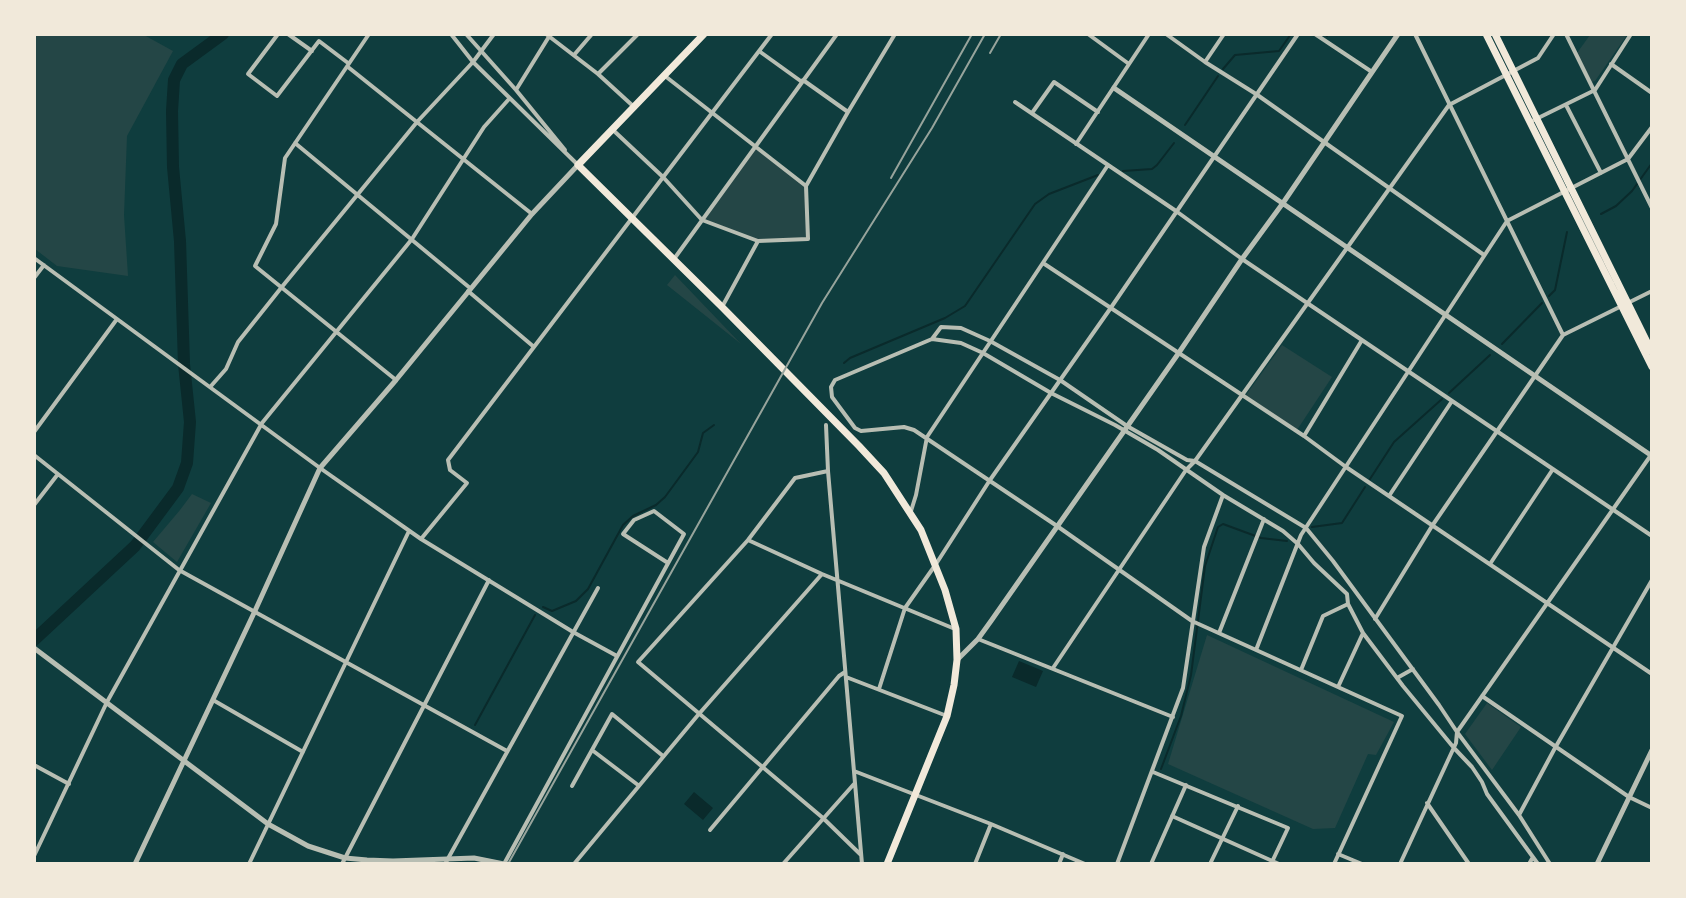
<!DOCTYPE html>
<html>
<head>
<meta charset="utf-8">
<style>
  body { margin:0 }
  #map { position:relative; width:1686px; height:898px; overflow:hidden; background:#0f3d3e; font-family:Lora,serif }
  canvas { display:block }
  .frame { position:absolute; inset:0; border:36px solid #f1e9da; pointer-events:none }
</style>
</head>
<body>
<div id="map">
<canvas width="1686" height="898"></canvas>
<div class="frame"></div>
</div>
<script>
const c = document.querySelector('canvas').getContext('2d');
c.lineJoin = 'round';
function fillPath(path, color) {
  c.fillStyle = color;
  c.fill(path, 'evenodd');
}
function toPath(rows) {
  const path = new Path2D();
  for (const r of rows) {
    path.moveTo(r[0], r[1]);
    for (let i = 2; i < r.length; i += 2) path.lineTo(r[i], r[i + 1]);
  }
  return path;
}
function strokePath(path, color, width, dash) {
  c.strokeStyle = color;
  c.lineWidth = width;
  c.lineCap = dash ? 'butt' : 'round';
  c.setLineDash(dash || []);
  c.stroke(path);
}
const green = toPath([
  [35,34,144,35,173,51,127,136,124,215,128,276,57,266,35,249],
  [1590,35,1627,35,1595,81,1592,82,1577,53],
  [756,146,806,186,808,239,758,241,702,220],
  [675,275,741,344,667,285],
  [1282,345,1332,377,1297,430,1246,395],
  [192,494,211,503,177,562,153,542,180,510],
  [1207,635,1394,722,1376,755,1368,754,1335,828,1313,829,1168,764],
  [1487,703,1521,727,1492,770,1465,734]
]);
const water = toPath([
  [1019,661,1043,671,1036,687,1012,677],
  [694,792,713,808,703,820,684,804]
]);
const stream = toPath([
  [1327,36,1328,34],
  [1223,69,1235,55,1279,51,1291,34],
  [1185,125,1218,76],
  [1123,171,1152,169,1157,165,1174,143],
  [1601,214,1616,206,1632,191,1652,163],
  [1549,296,1555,290,1567,232],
  [1502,344,1542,303],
  [844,363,850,358,945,318,965,306,1035,204,1049,194,1098,175],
  [1449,393,1490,355],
  [1370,479,1394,442,1442,399],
  [1312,527,1342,523,1365,487],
  [543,607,552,611,576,601,588,589,623,525,633,516,656,505,665,497,698,452,703,433,714,425],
  [475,725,535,615],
  [1161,769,1181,716,1191,675,1205,566,1218,527,1223,524,1261,538,1287,541]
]);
const river = toPath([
  [34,640,135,546,178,488,187,463,190,422,184,364,180,241,173,167,172,111,174,80,182,64,223,34]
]);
const minor = toPath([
  [278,34,248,74,277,96,319,41,348,63],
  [288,34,312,51],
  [369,34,285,158,276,224,255,266,396,380],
  [451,34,473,62,578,165],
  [466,34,516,90,565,150],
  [546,34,598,74,633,106],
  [1088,34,1129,64],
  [1166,34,1205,62,1256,94,1484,255],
  [1315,34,1372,72],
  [1415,34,1563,335],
  [1566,34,1652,208],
  [759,51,802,82],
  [574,55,592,34],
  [1205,62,1224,34],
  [1611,64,1652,93],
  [348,67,532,214],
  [598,74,638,34],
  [665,76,806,186],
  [803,80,848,112],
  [516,90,550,35],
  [1015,102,1176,211,1242,259,1652,536],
  [1566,105,1601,173],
  [1032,113,1054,82,1098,112],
  [1530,122,1595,90,1631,34],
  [613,130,663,177,702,220,758,241,808,239,806,186,848,112,895,34],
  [295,143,470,288],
  [1076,144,1149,34],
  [34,258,320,468,421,539,573,632,617,656],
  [674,259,837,34],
  [1043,263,1304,436,1346,467,1652,674],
  [34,278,44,265],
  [468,291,534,347],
  [722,307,758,241],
  [932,339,961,343,983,353,1051,393,1115,425,1158,450,1223,495,1283,531,1298,544,1314,563,1347,594,1348,604,1363,633,1403,686,1454,748,1472,767,1482,782,1487,794,1538,864],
  [211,386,226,369,238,342,281,288,417,122,473,62,494,34],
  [826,425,828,471,862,864],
  [34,432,117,319],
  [1304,436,1362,340],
  [34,455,179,570,507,751],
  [828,471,795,478,748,540,638,662,823,818,860,854],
  [1389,496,1452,401],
  [34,505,58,474],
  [911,511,916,495,927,437,1108,165],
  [421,539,467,483,450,470,448,460,772,34],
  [748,540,822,574,955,629],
  [1490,564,1553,469],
  [1375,619,1432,526,1563,335,1652,291],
  [1219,633,1264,519],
  [978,639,1173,717],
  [1256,650,1301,535,1507,221,1628,159,1652,127],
  [1053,668,1186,470,1195,461,1449,105,1538,58,1554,34],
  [1301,670,1323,616,1348,604],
  [846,677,947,716],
  [1397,678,1413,669],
  [1338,687,1363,633],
  [879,689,905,608,936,564,990,480,1110,309,1298,34],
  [1482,696,1629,797,1652,808],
  [213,700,303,752],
  [592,750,638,785],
  [34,765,69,784],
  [854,771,991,824,1085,864],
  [1153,772,1288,828,1271,864],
  [572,786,612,714,663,756],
  [1427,803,1469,864],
  [1519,815,1555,748,1652,580],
  [1172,816,1279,864],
  [710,830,839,676,845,672],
  [1338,854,1362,864],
  [34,856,107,702,262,423,412,239,484,127,509,99],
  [249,864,409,531],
  [342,864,489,580],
  [445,864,598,588],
  [504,864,684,534,654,511,634,520,623,534,668,563],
  [574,864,698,715,822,574],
  [783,864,854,784],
  [975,864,991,824],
  [1059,864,1063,854],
  [1117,864,1183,688,1204,547,1223,495],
  [1151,864,1186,785],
  [1210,864,1238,806],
  [1334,864,1402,716,1192,621,1057,526,914,430,904,427,861,431,855,428,832,397,831,387,835,380,932,339,941,327,961,328,990,341,1060,380,1127,426,1187,460,1195,461,1306,528,1333,561,1439,705,1457,732,1519,815,1550,864],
  [1400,864,1456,743,1457,732,1651,455],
  [1529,864,1533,857]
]);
const tertiary = toPath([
  [1114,88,1652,456],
  [34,648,268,824,308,846,345,858,367,860,393,861,474,858,504,864],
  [957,660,978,639,991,621,1178,354,1242,259,1283,203,1398,34],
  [135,864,254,613,320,468,396,380,532,214,578,165],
  [1597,864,1652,750]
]);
const trunk = toPath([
  [704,34,578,165,722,307,859,446,884,473,921,530,945,590,956,629,957,660,954,685,947,716,887,864],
  [1486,34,1652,367],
  [1495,34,1652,352]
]);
const rail = toPath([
  [990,53,1001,34],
  [891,178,972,34],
  [508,864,822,303,932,128,985,34]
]);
fillPath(green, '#244646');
fillPath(water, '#0a2a2b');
strokePath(stream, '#0a2a2b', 2);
strokePath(river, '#0a2a2b', 12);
strokePath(minor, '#b8beb3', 4);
strokePath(tertiary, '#b8beb3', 5);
strokePath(trunk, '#f1e9da', 7);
strokePath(rail, '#97a49c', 2);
</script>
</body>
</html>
